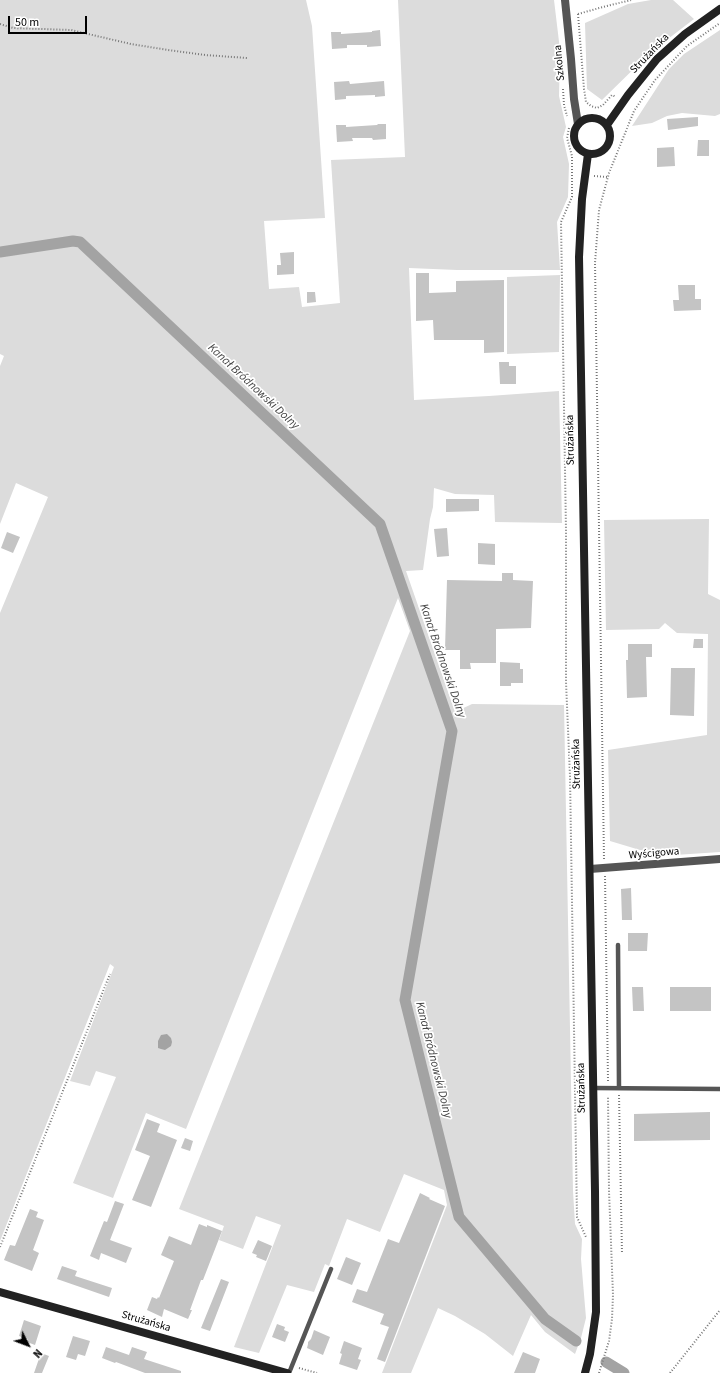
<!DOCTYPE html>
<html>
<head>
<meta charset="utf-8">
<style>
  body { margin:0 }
  #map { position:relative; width:720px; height:1373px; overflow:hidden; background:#fff; font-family:"Source Sans 3",sans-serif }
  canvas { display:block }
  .north { position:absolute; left:8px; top:1325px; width:40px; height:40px; -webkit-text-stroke:3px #fff; paint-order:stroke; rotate:132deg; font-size:11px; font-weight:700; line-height:16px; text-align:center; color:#000 }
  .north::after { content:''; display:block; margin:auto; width:14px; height:18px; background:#000; clip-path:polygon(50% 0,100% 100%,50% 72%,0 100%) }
  .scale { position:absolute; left:8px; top:16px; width:79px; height:18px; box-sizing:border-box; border:2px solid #000; border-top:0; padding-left:5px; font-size:12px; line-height:14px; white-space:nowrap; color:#000; -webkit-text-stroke:3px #fff; paint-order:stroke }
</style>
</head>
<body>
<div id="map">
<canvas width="720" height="1373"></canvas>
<div class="north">N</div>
<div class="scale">50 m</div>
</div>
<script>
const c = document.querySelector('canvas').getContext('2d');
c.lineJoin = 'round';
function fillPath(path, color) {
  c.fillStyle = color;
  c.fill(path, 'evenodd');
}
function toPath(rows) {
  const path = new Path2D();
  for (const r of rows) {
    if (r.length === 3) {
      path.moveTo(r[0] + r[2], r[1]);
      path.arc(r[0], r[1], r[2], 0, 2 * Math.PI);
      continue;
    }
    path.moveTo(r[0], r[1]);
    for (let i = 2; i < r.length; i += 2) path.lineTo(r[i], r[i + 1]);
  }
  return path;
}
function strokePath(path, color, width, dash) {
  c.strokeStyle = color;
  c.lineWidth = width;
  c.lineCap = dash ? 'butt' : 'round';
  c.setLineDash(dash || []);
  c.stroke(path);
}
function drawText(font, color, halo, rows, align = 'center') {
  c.font = font + ' "Source Sans 3",sans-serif';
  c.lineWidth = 3.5;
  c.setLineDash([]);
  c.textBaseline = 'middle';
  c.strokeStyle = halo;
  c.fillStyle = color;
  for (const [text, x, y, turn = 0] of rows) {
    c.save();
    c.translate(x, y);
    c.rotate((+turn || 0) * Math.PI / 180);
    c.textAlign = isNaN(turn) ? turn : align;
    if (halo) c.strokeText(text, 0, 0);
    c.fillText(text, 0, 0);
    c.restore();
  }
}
const green = toPath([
  [0,0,306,0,312,26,325,218,264,221,269,289,299,287,302,307,340,303,331,160,405,157,398,0,554,0,560,50,559,96,566,127,563,137,569,164,568,197,557,222,560,270,457,270,409,268,414,400,489,396,559,391,562,523,495,522,494,495,455,494,434,488,433,507,430,519,423,570,406,571,455,712,472,704,564,705,573,1191,575,1224,582,1239,581,1259,586,1318,581,1338,575,1354,545,1332,531,1315,513,1356,485,1334,455,1316,438,1308,411,1373,382,1373,447,1205,444,1190,404,1174,380,1232,347,1219,329,1266,325,1264,314,1292,287,1285,259,1353,234,1347,281,1225,256,1216,243,1249,219,1240,224,1226,179,1209,410,631,398,598,186,1129,146,1113,113,1198,73,1183,116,1077,96,1071,90,1086,70,1081,114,967,110,964,0,1241,0,613,48,497,16,483,0,524,0,366,4,356,0,354],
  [651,0,673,0,694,19,651,52,602,100,587,89,585,23,628,4],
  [720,30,720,114,715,116,682,113,667,116,652,123,632,126,669,69,684,54],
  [560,275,559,352,507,354,507,277],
  [709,519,708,594,720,600,720,852,660,856,610,841,608,750,707,735,708,634,677,633,665,623,659,629,606,630,604,520]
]);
const water = toPath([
  [167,1034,171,1038,172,1042,171,1046,165,1050,161,1049,158,1048,158,1041,161,1035]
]);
const canal = toPath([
  [0,252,73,241,80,242,380,524,452,731,405,1000,459,1217,545,1319,576,1341],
  [606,1362,624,1373]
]);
const building = toPath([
  [380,30,381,46,367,47,367,45,347,45,347,48,332,49,331,32,341,32,341,34,372,32,372,31],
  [349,81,350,84,384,81,385,96,375,97,375,95,346,96,346,99,335,100,334,82],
  [698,117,698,126,668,130,667,119],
  [378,124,386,124,386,139,373,140,372,138,352,138,353,141,337,142,336,125,346,125,346,127,377,125],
  [698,140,709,140,709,156,697,156],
  [674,147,675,166,657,167,657,148],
  [294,252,294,274,277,275,277,265,281,265,280,253],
  [416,273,429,273,429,293,456,292,456,281,504,280,504,352,484,353,484,340,434,340,433,320,416,321],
  [678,285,695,285,695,299,701,299,701,310,674,311,673,300,679,300],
  [307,292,315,292,316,302,307,303],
  [499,362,509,362,509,366,516,366,516,384,500,384],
  [446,499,479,499,479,511,446,512],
  [447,528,449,556,437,557,434,529],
  [7,532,20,537,13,553,1,548],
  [478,543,495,544,495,565,478,564],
  [502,573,513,573,513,580,533,581,531,628,496,629,496,663,470,663,471,669,460,669,460,650,445,650,447,580,502,581],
  [694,639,703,639,703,648,693,648],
  [628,644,652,644,652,657,646,657,647,697,627,698,626,660,628,660],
  [500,662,520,663,520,669,523,669,523,683,511,683,511,686,500,686],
  [671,668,695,668,694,716,670,715],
  [631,888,632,920,622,920,621,889],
  [628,933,648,933,647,951,628,951],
  [632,987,643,987,644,1011,633,1011],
  [670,987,711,987,711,1011,670,1011],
  [710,1112,710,1140,634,1141,634,1114],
  [147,1119,160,1124,157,1132,177,1140,151,1207,132,1200,150,1156,135,1150],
  [185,1138,193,1141,190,1151,181,1148],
  [420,1193,430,1198,429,1199,445,1206,385,1362,377,1359,389,1327,380,1324,384,1314,352,1302,357,1289,367,1292,388,1239,399,1243],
  [115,1201,124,1204,110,1240,132,1248,126,1263,101,1253,99,1260,90,1256,104,1221,107,1222],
  [30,1209,38,1212,36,1217,44,1220,33,1250,39,1253,32,1271,4,1260,10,1245,15,1246],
  [199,1224,207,1227,207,1225,222,1231,203,1280,201,1280,190,1310,192,1310,188,1319,164,1309,162,1317,147,1310,152,1297,157,1299,158,1297,159,1298,174,1261,161,1255,169,1236,191,1245],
  [258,1240,272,1246,266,1261,256,1257,257,1255,252,1253],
  [346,1257,361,1263,352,1285,337,1279],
  [62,1266,77,1271,75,1276,112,1288,109,1297,57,1279],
  [221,1279,229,1282,210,1331,201,1328],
  [24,1320,41,1326,35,1345,27,1342,28,1339,19,1336],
  [277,1324,285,1327,284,1330,289,1332,285,1342,272,1337],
  [314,1330,330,1337,323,1355,307,1348,308,1344,308,1342,311,1339],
  [73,1336,90,1341,85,1356,78,1354,76,1360,66,1357],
  [344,1341,362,1348,358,1359,361,1360,357,1370,339,1364,342,1354,340,1353],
  [106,1347,129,1355,132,1347,147,1352,144,1359,181,1371,181,1373,145,1373,116,1362,115,1363,102,1358],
  [523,1352,540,1359,535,1373,514,1373],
  [41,1353,49,1356,42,1373,34,1373]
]);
const path = toPath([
  [578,14,584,89,586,102,591,106,597,108,603,105,612,95,616,97],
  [578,14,603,7,631,0],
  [0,24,13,28,71,30,131,44,168,50,205,55,247,58],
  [563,89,564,105,567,116],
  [569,128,567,138,572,156,572,197,561,222,566,531,566,682,570,776,577,1217,586,1237],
  [594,176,608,177],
  [604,859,595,263,599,210,609,173,634,111,655,80,687,46,720,23],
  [605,876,608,1081],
  [619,1095,622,1254],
  [0,1247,110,974],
  [299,1368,317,1373],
  [599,1373,609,1341,612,1319,613,1295,609,1191,608,1096],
  [670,1373,720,1310]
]);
const service = toPath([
  [618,945,619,1088],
  [593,1088,720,1089],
  [289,1373,331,1269]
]);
const minor = toPath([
  [590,869,720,859]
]);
const tertiary = toPath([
  [565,0,571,59,574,99,578,124]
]);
const secondary = toPath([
  [592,136,18],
  [607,125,628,95,657,59,685,34,720,9],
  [0,1292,287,1373],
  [585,1373,590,1354,596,1312,595,1191,579,257,582,199,588,154]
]);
const streetNames = [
  ["Strużańska",650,54,-46],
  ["Szkolna",560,63,-95],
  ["Strużańska",571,440,-91],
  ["Strużańska",577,764,-91],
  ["Wyścigowa",654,854,-5],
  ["Strużańska",582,1088,-91],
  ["Strużańska",146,1322,16]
];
const waterNames = [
  ["Kanał Bródnowski Dolny",253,387,43],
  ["Kanał Bródnowski Dolny",442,661,71],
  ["Kanał Bródnowski Dolny",433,1060,76]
];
fillPath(green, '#dcdcdc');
fillPath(water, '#a3a3a3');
strokePath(canal, '#a3a3a3', 11);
fillPath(building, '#c4c4c4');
strokePath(path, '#777', 2, [1, 2]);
strokePath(service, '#555', 4.5);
strokePath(minor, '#555', 8);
strokePath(tertiary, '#555', 8);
strokePath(secondary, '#222', 8);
drawText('11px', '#000', '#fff', streetNames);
drawText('italic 12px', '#444', '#fff', waterNames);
</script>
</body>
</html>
